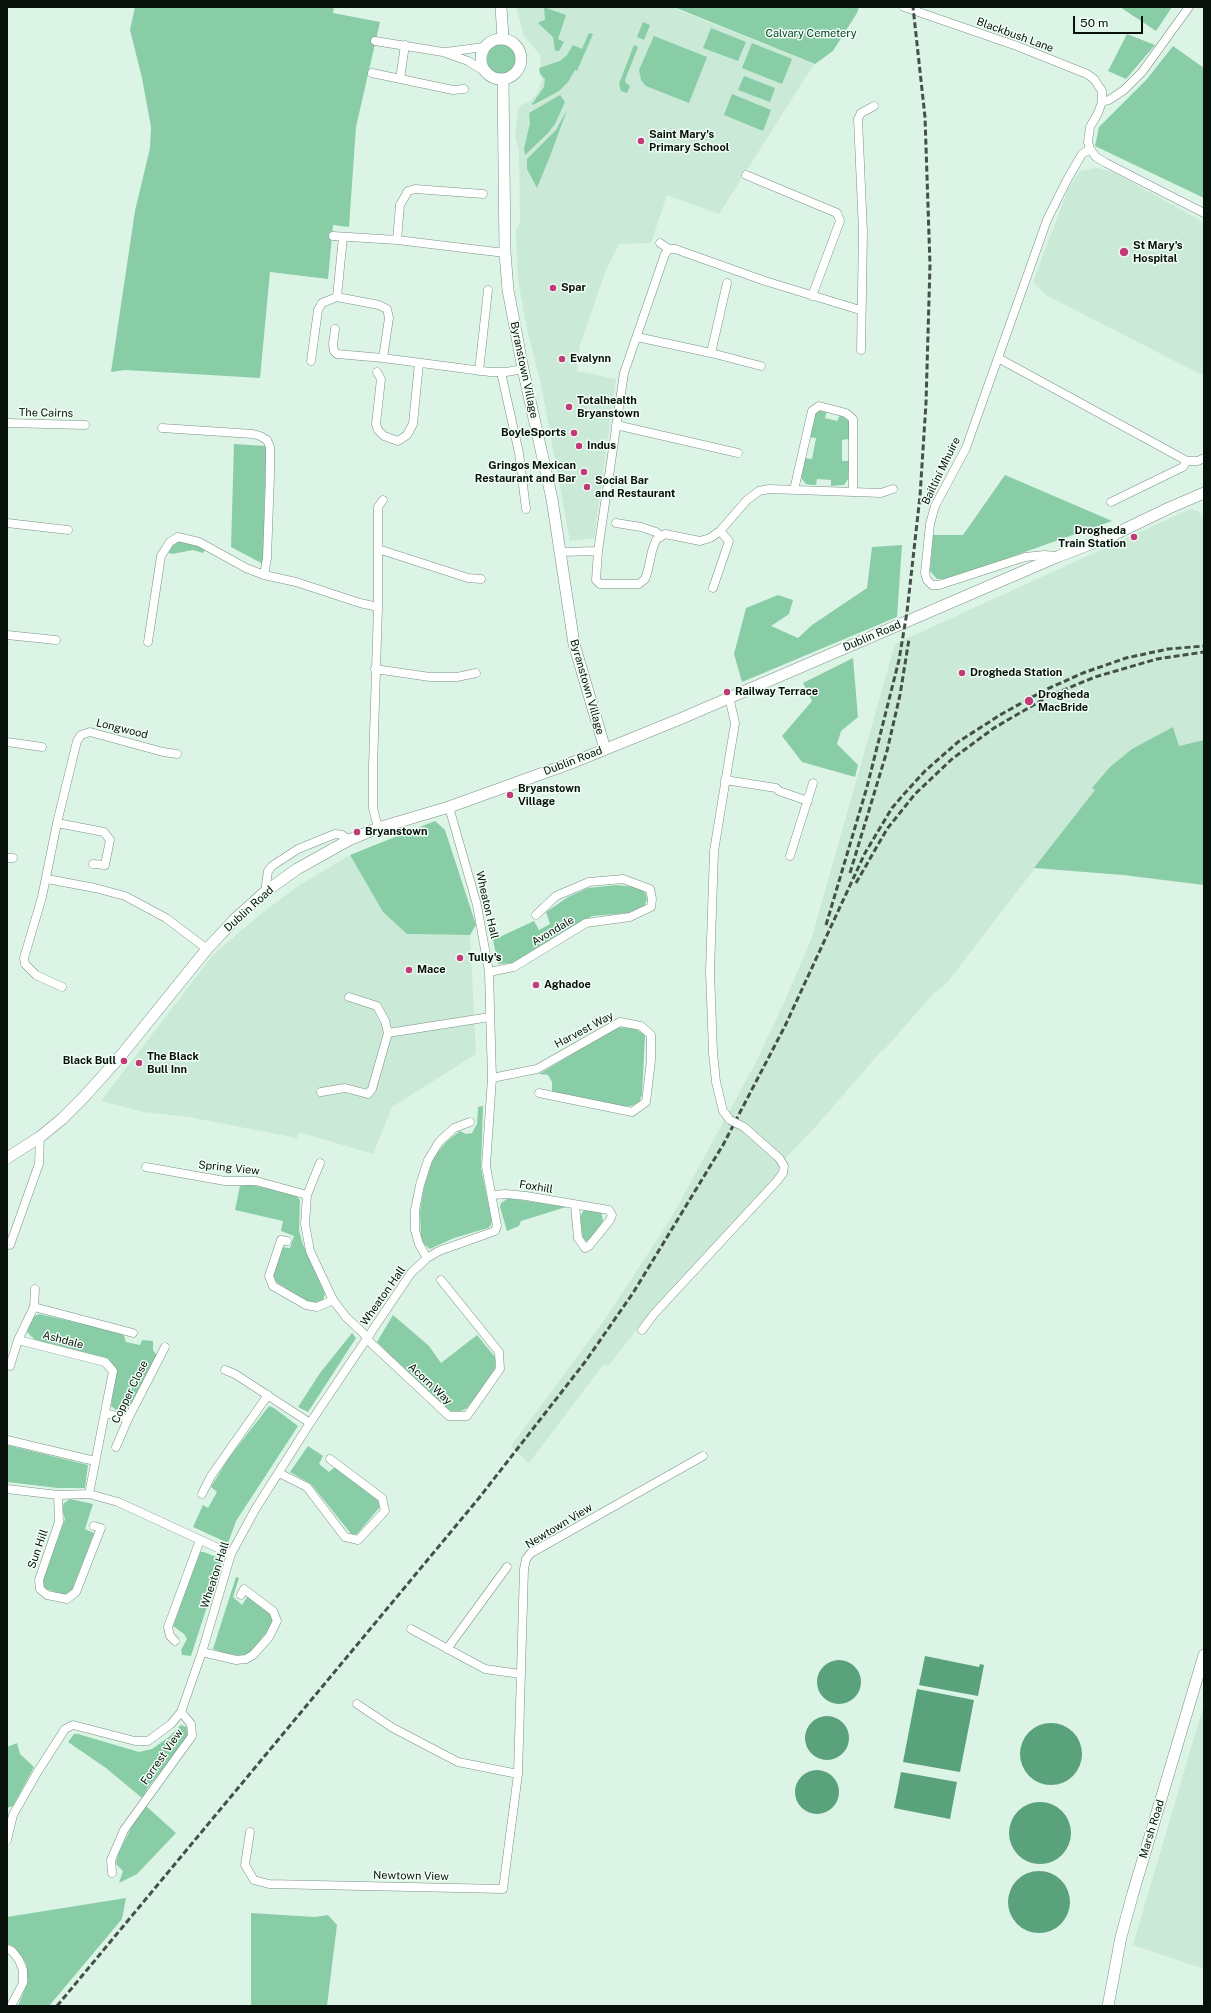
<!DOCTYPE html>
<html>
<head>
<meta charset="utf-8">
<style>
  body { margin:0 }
  #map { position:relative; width:1211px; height:2013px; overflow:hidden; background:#dcf4e5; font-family:"Public Sans",sans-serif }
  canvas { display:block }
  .frame { position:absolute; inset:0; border:8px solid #08100b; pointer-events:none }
  .scale { position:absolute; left:1073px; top:16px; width:70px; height:18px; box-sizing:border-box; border:2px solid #08100b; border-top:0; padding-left:5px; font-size:12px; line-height:14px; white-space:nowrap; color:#08100b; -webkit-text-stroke:3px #f0fef5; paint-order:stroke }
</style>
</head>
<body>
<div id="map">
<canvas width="1211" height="2013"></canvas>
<div class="frame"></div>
<div class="scale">50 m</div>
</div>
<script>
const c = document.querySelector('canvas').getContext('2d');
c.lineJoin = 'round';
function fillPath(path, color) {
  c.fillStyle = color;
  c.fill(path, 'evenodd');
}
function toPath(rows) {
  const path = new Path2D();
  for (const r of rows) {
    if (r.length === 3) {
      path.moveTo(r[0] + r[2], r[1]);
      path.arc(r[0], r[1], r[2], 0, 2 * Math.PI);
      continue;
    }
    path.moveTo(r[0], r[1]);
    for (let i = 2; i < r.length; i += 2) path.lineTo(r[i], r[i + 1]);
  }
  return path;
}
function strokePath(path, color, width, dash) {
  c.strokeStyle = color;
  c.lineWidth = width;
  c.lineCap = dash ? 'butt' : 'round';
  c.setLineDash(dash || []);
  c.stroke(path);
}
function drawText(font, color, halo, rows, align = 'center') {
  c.font = font + ' "Public Sans",sans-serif';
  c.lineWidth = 3;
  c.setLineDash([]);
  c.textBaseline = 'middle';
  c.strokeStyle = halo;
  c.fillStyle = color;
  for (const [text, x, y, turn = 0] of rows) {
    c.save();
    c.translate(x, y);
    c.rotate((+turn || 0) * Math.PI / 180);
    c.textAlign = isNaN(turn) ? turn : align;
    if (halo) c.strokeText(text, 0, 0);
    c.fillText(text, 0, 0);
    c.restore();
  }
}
const built = toPath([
  [516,7,671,7,814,64,719,214,667,195,651,243,619,244,606,270,580,345,577,371,616,379,594,538,570,541,541,384,527,329,518,280,516,230,520,222,519,151,515,136,518,109,521,105,529,102,538,92,542,79,540,55,524,36],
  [1097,168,1113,172,1204,222,1204,376,1046,295,1033,282,1068,189,1080,171],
  [1190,509,1198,511,1204,518,1204,740,1179,746,1173,727,1092,788,1095,790,946,984,934,993,884,1050,882,1050,818,1124,779,1165,777,1178,651,1312,608,1366,603,1365,529,1463,511,1446,605,1319,670,1220,755,1064,782,1007,811,940,895,644],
  [350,855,383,912,407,934,470,935,476,1054,392,1107,373,1154,299,1132,297,1138,189,1117,144,1112,101,1101,213,955,257,917,298,886],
  [1204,1704,1204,1969,1133,1945]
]);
const green = toPath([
  [135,7,334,7,333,13,380,22,356,127,349,227,333,225,328,279,270,272,260,378,125,370,111,372,135,211,150,148,151,127,142,78,130,30],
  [544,7,566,15,558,39,564,42,559,51,555,51,553,37,539,24,539,22,545,20],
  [674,7,859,7,857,13,833,51,815,64],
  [1120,7,1172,7,1156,31],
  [643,22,650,25,644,40,637,37],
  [711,28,746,42,738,61,703,48],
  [589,33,593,34,577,71,575,70,568,82,559,91,533,105,532,104,544,87,545,79,540,74,539,68,560,61,567,55,573,45,582,49],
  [1127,34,1155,45,1126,79,1108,71],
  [654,36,707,57,689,103,646,86,641,80,639,70],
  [752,43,792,59,782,84,742,68],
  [502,59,15],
  [634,45,638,47,625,80,626,83,630,86,627,93,621,91,619,84],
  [1173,46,1204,68,1204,198,1095,146,1099,127,1147,79],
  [744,76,775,88,770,102,738,90],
  [732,94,771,110,763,131,724,115],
  [560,95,565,102,555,124,548,133,525,155,524,149,530,123,529,113],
  [567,110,550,156,537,188,527,169,527,159,556,130],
  [821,410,827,411,825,418,837,421,840,415,849,421,849,439,842,440,842,461,849,461,848,479,844,485,831,486,831,480,817,479,816,485,811,485,806,484,801,478,804,458,812,459,816,438,809,437,813,415],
  [234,444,266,446,263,564,231,547],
  [1005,475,1112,521,949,579,937,579,930,571,933,535,963,535],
  [179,540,194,544,205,550,203,553,193,550,172,554,167,552,171,546],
  [902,545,897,617,742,682,734,654,746,608,778,595,793,600,789,614,771,626,798,638,812,625,867,588,872,547],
  [853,658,858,717,841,731,837,744,858,765,855,777,802,762,782,736,812,701,803,683],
  [1173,727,1179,746,1204,740,1204,885,1123,875,1034,868,1095,790,1092,788,1110,767,1132,749],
  [435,821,445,830,476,925,470,935,407,934,383,912,350,855],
  [617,885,636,887,645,892,647,899,644,907,628,913,592,916,513,963,498,964,493,940,534,921,539,930,550,924,546,912,568,897,588,888],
  [618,1027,636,1029,645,1035,642,1095,639,1102,631,1106,621,1106,552,1092,552,1082,548,1075,539,1074],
  [483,1106,481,1168,492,1221,491,1225,488,1228,454,1238,430,1249,424,1244,421,1237,420,1212,424,1187,433,1158,447,1141,460,1131,466,1134,472,1133,477,1124,478,1107],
  [251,1185,295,1194,300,1200,299,1230,302,1242,325,1294,323,1300,315,1303,305,1300,276,1282,273,1275,282,1247,290,1248,294,1236,281,1231,283,1221,235,1210,240,1186],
  [507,1199,514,1199,566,1207,521,1221,519,1226,507,1231,500,1207,501,1203],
  [588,1210,601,1212,603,1221,590,1240,586,1241,583,1238,580,1218,583,1211],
  [39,1314,123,1333,126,1342,140,1345,142,1340,153,1341,153,1350,157,1356,130,1407,116,1410,111,1406,116,1370,109,1359,35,1340,27,1332,33,1317],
  [393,1315,429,1346,441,1363,477,1335,495,1357,496,1362,494,1372,467,1408,461,1411,451,1411,443,1406,377,1342],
  [352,1333,356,1338,308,1412,298,1407,320,1373],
  [269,1406,274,1408,298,1426,236,1521,228,1543,193,1527,203,1505,208,1508,217,1492,211,1487,228,1459],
  [7,1445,88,1465,85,1488,58,1488,7,1482],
  [308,1446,323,1456,319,1464,329,1472,335,1467,379,1501,380,1507,357,1534,352,1535,311,1484,290,1472],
  [70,1499,93,1504,85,1529,94,1533,72,1590,65,1595,43,1588,43,1580,65,1519,62,1509,64,1503],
  [200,1552,204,1552,219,1558,221,1563,191,1656,182,1655,181,1650,187,1639,184,1634,173,1626],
  [236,1577,239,1578,233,1597,242,1605,247,1597,251,1597,271,1615,273,1619,269,1629,251,1652,242,1656,224,1653,213,1649],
  [181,1725,187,1727,190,1731,190,1737,149,1786,142,1798,106,1768,68,1742,74,1734,78,1734,139,1752,152,1749,169,1737],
  [17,1743,20,1754,34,1767,13,1806,7,1808,7,1747],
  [146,1806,176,1833,137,1874,119,1883,123,1871,116,1864,118,1854,135,1820],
  [126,1898,122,1919,49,2006,18,2006,28,1981,26,1963,13,1946,7,1944,7,1917],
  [251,1913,315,1917,328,1915,337,1925,327,2006,251,2006]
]);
const water = toPath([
  [925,1656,979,1667,980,1664,984,1665,978,1696,919,1685],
  [839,1682,22],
  [917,1689,974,1700,960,1772,903,1762],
  [827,1738,22],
  [1051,1754,31],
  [817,1792,22],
  [901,1772,957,1782,950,1819,894,1808],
  [1040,1833,31],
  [1039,1902,31]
]);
const street = toPath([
  [904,7,1017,46,1087,74,1094,79,1102,91,1102,102,1098,113,1090,127,1088,142,1090,149,1096,157,1106,163,1204,213],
  [375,41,443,52,468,61,487,73],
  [446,52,484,47],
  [372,73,453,90,464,89],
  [400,79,405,45],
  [1102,102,1109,100,1124,90,1142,72,1189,7],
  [746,175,837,213,840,221,812,296],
  [333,236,397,240,505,253],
  [397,240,400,205,408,191,415,189,483,194],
  [660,243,669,249,675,249,765,281,860,310],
  [669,249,665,254,624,373,598,551,596,580,600,584,639,584,645,579,648,570,652,551,656,540,665,534,700,541,710,538,720,531,747,500,759,491,769,489,881,493,893,489],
  [337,297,343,237],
  [335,329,333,344,334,351,337,354,383,358,490,372,506,372,523,369],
  [637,337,711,353,761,366],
  [861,350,863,232,858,119,861,113,874,106],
  [711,353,727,283],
  [998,358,1187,461,1198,461,1204,458],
  [311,361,318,310,322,303,337,297,379,305,387,309,389,318,383,358],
  [479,371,488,290],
  [377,372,381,379,376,424,378,430,384,436,398,441,407,435,413,424,419,363],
  [501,372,519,453,526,509],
  [7,423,85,425],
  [616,425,738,453],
  [162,428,253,434,260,436,267,440,270,447,270,475,267,558,264,575],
  [794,490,812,411,819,406,846,413,853,419,853,492],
  [1111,502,1183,467,1187,461],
  [7,523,68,530],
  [616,523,641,527,656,532,661,536],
  [378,549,468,578,481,579],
  [560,552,598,551],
  [1057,556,1044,555,1025,557,939,585,932,585,927,580,925,573,930,524,935,506,966,448,1047,220,1067,180,1082,154,1090,149],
  [713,588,729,541,720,531],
  [7,635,56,640],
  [148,642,161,556,170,542,178,537,199,542,246,568,264,575,296,582,360,603,378,607],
  [375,669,430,677,457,677,476,673],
  [729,697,735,723,714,851,710,971,713,1053,716,1082,723,1111,730,1120],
  [7,742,42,747],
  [725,780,776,788,779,791,808,801],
  [57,823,104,832,110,840,105,865,93,864],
  [378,828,373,808,373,766,378,607,378,507,383,500],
  [790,856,813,783],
  [7,858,13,858],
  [47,879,95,888,125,896,166,918,207,949],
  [265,892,268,871,272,866,298,849,335,834,342,835,349,840],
  [489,972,514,967,586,923,630,917,651,907,652,899,650,889,623,879,589,882,556,896,536,915],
  [62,987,36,975,25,964,24,958,42,897,57,823,77,741,81,735,90,732,163,752,177,754],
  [388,1033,490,1017],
  [492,1078,537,1069,620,1022,641,1026,651,1035,651,1060,646,1102,632,1112,539,1093],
  [321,1092,345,1088,368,1094,372,1089,388,1033,385,1021,377,1006,349,997],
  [320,1163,307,1195,305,1224,310,1251,333,1300,346,1317,363,1333,371,1343,449,1416,467,1416,500,1369,499,1352,441,1280],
  [146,1167,225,1181,256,1181,307,1195],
  [493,1195,506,1194,526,1196,609,1210,612,1215,610,1220,589,1246,585,1248,578,1238,575,1205],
  [287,1241,281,1240,269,1276,273,1286,306,1305,317,1307,333,1300],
  [10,1245,39,1164,40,1137],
  [427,1258,419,1244,415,1230,415,1210,420,1185,428,1160,439,1142,454,1128,470,1122],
  [34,1307,35,1289],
  [642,1330,654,1314,777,1181,783,1173,784,1166,779,1158],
  [10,1366,18,1340],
  [225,1370,235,1374,310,1423],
  [105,1413,128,1419],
  [7,1440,95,1461],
  [116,1447,128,1419,165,1347],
  [279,1473,307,1487,345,1537,358,1540,385,1511,382,1498,330,1459],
  [7,1489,58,1495,89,1494,118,1502,231,1554],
  [89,1494,113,1371,105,1362,18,1340,34,1307,133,1333],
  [202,1494,211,1476,268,1395],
  [58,1495,59,1522,39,1580,40,1589,47,1595,67,1599,76,1592,101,1528,94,1526],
  [411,1629,485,1669,520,1674],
  [175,1641,170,1636,168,1627,200,1540],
  [447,1649,507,1567],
  [202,1652,236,1660,246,1659,253,1655,269,1637,277,1621,273,1611,244,1589,241,1595],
  [357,1704,393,1728,458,1762,518,1774],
  [250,1832,245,1865,254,1880,269,1884,503,1889,518,1774,524,1569,526,1559,531,1553,703,1456],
  [7,1840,13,1815,38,1771,65,1729,73,1725,135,1741,148,1741,171,1724,181,1712,202,1652,231,1554,256,1508,310,1423,411,1273,427,1258,439,1251,495,1231,497,1226,486,1166,492,1078,489,972,477,905,449,807],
  [112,1873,111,1860,124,1830,192,1736,191,1724,181,1712],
  [7,1949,12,1951,19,1960,23,1970,23,1983,11,2006]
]);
const secondary = toPath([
  [501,7,503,38],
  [501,59,20],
  [503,79,505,253,508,290,523,369,552,499,574,644,605,749],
  [7,1158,40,1137,62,1119,84,1097,119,1058,207,949,235,919,265,892,297,869,324,854,349,840,378,828,449,807,574,762,680,719,1059,556,1109,537,1169,508,1204,493],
  [1108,2006,1121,1937,1133,1893,1204,1655]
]);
const rail = toPath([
  [850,873,887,751,900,695,909,639],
  [856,883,887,829,915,794,952,759,994,728,1049,696,1095,677,1157,659,1204,652],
  [826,925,867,787,899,660,907,612,920,496,926,403,930,265,925,117,913,7],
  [57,2006,479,1498,585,1362,633,1293,723,1145,785,1026,865,853,892,808,904,794,925,771,958,742,1000,715,1045,690,1083,673,1126,658,1168,649,1204,646]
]);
const streetBridge = toPath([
  [730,1120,744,1127,779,1158]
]);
const markers = [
  [641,141,4,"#c23a78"],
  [1124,252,5,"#c23a78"],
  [553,288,4,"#c23a78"],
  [562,359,4,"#c23a78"],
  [569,407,4,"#c23a78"],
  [574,433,4,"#c23a78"],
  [579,446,4,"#c23a78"],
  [584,472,4,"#c23a78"],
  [587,487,4,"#c23a78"],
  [1134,537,4,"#c23a78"],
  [962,673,4,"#c23a78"],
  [727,692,4,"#c23a78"],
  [1029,701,5,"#c23a78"],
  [510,795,4,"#c23a78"],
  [357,832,4,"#c23a78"],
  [460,958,4,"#c23a78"],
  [409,970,4,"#c23a78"],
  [536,985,4,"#c23a78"],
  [124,1061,4,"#c23a78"],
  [139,1063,4,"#c23a78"]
];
const parkNames = [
  ["Calvary Cemetery",811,34]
];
const streetNames = [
  ["Blackbush Lane",1015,35,20],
  ["Byranstown Village",524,370,78],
  ["The Cairns",46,413,1],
  ["Bailtíní Mhuire",941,471,-64],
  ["Dublin Road",872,636,-23],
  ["Byranstown Village",587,687,74],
  ["Longwood",122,729,14],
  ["Dublin Road",573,761,-21],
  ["Wheaton Hall",487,905,77],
  ["Dublin Road",249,909,-42],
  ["Avondale",553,931,-31],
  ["Harvest Way",584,1030,-28],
  ["Spring View",229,1168,6],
  ["Foxhill",536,1187,9],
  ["Wheaton Hall",383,1296,-55],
  ["Ashdale",63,1340,15],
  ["Acorn Way",430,1384,43],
  ["Copper Close",130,1392,-64],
  ["Newtown View",559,1526,-31],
  ["Sun Hill",38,1549,-71],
  ["Wheaton Hall",215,1575,-72],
  ["Forrest View",162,1757,-55],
  ["Marsh Road",1152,1829,-73],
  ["Newtown View",411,1876,1]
];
const poiNames = [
  ["Saint Mary's",649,135],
  ["Primary School",649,148],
  ["St Mary's",1133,246],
  ["Hospital",1133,259],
  ["Spar",561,288],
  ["Evalynn",570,359],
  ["Totalhealth",577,401],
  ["Bryanstown",577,414],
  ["BoyleSports",566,433,"right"],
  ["Indus",587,446],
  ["Gringos Mexican",576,466,"right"],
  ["Restaurant and Bar",576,479,"right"],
  ["Social Bar",595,481],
  ["and Restaurant",595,494],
  ["Drogheda",1126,531,"right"],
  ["Train Station",1126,544,"right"],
  ["Drogheda Station",970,673],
  ["Railway Terrace",735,692],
  ["Drogheda",1038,695],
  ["MacBride",1038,708],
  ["Bryanstown",518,789],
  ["Village",518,802],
  ["Bryanstown",365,832],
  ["Tully's",468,958],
  ["Mace",417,970],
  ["Aghadoe",544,985],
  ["The Black",147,1057],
  ["Bull Inn",147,1070],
  ["Black Bull",116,1061,"right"]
];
fillPath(built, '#cae9d6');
fillPath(green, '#89cda7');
fillPath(water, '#5aa27c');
strokePath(street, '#7b9184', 9);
strokePath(secondary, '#7b9184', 12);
strokePath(street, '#fff', 8);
strokePath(secondary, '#fff', 11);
strokePath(rail, '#445048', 3, [6, 3]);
strokePath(streetBridge, '#7b9184', 9, []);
strokePath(streetBridge, '#fff', 8);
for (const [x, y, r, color] of markers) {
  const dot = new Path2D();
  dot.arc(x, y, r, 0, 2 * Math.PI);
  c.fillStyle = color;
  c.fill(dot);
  strokePath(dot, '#f0fef5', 1.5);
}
drawText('11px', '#003d24', '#f0fef5', parkNames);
drawText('11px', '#08100b', '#f0fef5', streetNames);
drawText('bold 11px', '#08100b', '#f0fef5', poiNames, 'left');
</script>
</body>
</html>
